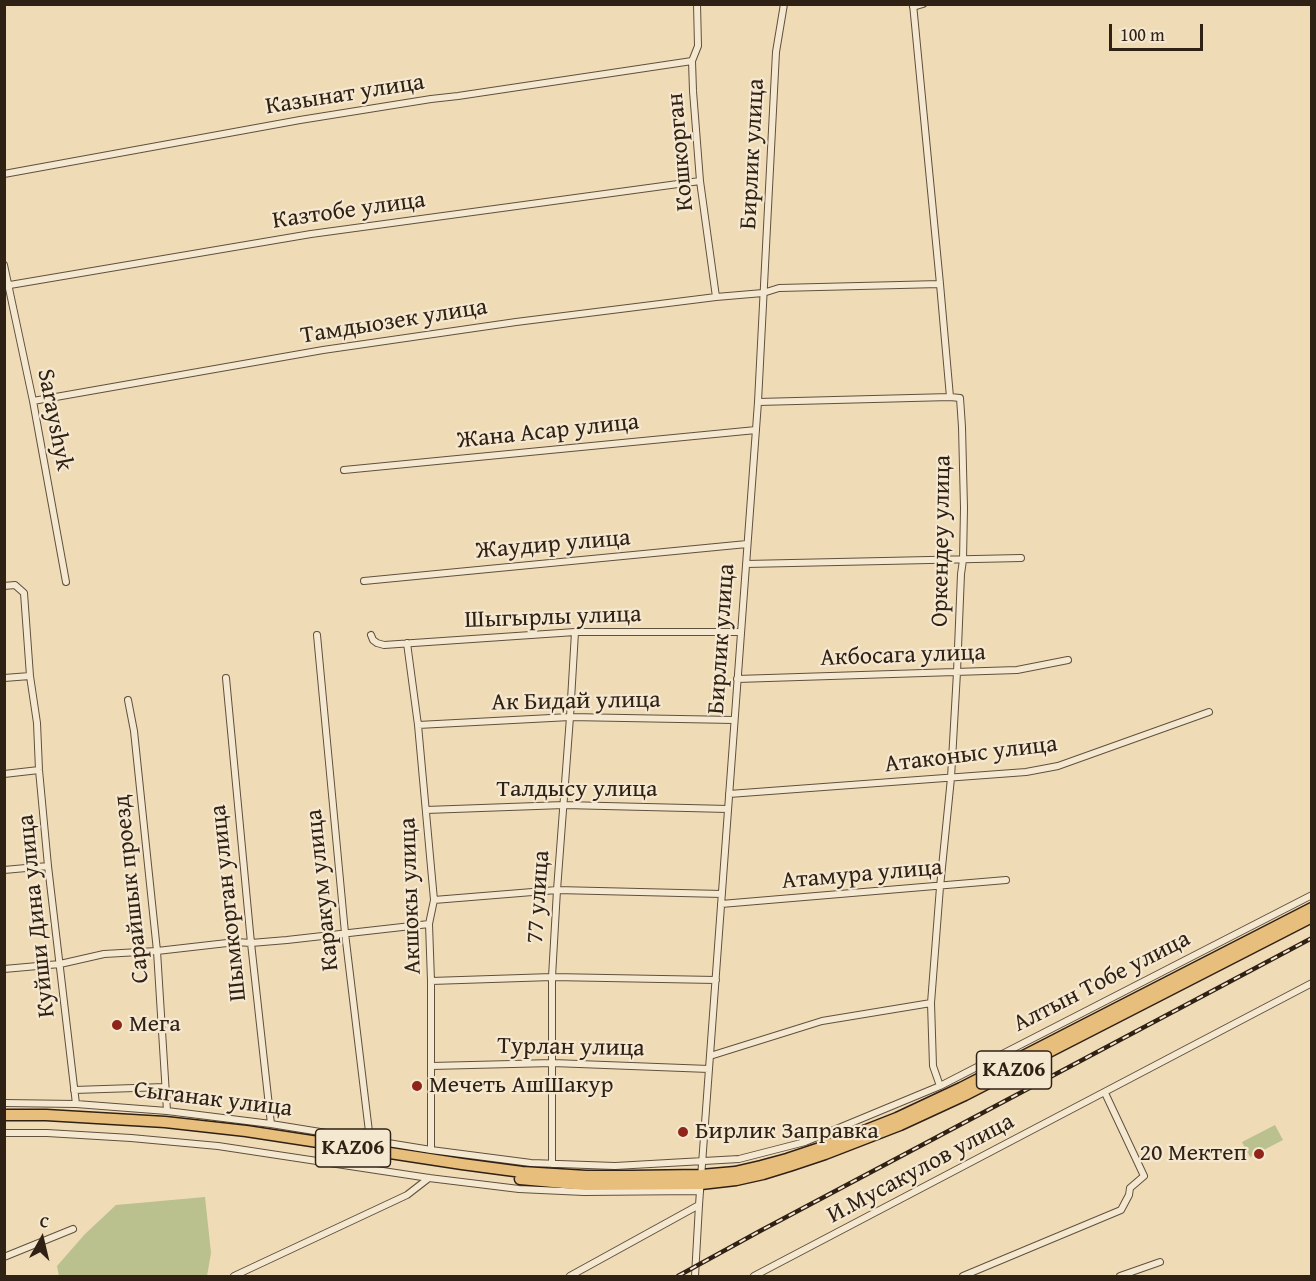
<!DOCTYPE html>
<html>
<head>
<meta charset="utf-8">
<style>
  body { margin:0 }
  #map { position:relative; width:1316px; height:1281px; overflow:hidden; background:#f0dbb7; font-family:"Gentium Book Plus",serif }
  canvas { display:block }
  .frame { position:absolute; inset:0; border:6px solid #302115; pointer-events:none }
  .north { position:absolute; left:12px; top:1209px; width:60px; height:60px; -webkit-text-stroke:4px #f5e8d0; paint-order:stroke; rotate:8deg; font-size:16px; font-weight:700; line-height:24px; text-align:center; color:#302115 }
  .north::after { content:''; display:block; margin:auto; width:21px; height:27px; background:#302115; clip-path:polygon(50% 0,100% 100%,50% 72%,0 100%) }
  .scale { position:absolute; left:1109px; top:24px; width:94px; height:27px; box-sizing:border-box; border:3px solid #302115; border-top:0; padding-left:8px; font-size:18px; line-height:21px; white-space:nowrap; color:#302115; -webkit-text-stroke:4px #f5e8d0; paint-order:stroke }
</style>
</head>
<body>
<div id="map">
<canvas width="1316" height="1281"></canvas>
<div class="frame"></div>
<div class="north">С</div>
<div class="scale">100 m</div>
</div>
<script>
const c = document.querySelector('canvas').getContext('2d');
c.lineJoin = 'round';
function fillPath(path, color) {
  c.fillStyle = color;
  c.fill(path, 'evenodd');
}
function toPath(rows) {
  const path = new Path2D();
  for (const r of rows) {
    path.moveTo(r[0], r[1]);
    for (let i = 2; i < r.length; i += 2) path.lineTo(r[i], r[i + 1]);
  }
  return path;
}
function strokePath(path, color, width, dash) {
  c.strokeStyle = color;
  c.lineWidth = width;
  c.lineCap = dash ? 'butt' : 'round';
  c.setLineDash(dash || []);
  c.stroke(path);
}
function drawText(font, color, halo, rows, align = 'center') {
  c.font = font + ' "Gentium Book Plus",serif';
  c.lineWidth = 4.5;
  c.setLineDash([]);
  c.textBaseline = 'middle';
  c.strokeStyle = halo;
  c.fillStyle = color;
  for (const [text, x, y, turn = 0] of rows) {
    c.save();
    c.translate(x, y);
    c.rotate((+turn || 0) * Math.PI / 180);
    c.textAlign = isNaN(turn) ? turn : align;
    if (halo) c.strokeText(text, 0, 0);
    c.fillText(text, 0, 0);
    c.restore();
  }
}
const green = toPath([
  [1275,1125,1283,1140,1250,1157,1242,1142],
  [205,1197,211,1253,207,1276,59,1276,57,1266,85,1234,116,1205]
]);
const street = toPath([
  [697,4,698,46,692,61,693,91,700,181,716,297],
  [913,4,940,284,950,397,960,398,962,427,964,508,963,560,961,574,957,672,951,778,940,887,931,1003,933,1066,940,1086],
  [913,7,923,4],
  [4,174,300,120,431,99,458,96,692,61],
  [4,265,33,401,66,582],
  [4,286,311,234,700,181],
  [33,401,323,350,516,322,716,297,763,293,779,288,940,284],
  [758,402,950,397],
  [344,470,756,430],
  [746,564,1021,558],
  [364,581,747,544],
  [4,586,15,585,24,593,30,676,37,723,39,770,48,866,76,1104],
  [317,635,345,933,370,1140],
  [371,635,373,640,377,643,384,645,575,632,741,632],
  [407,643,418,725,434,900,429,924,431,981,431,1150],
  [4,678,30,676],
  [226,678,251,943,271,1124],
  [737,679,1017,670,1068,660],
  [128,700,134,731,157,951,167,1111],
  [418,725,570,717,734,720],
  [4,774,39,770],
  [729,794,1026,772,1058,766,1209,712],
  [426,810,564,805,728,809],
  [4,870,48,866],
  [434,900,557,890,722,894],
  [721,904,1006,880],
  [4,969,60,964,104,954,157,951,236,942,251,943,287,940,429,924],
  [431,981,552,977,716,980],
  [710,1056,822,1021,931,1003],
  [431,1066,553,1063,709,1069],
  [74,1090,165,1087],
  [4,1103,76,1104,167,1111,271,1124,431,1150,531,1163,615,1166,739,1159,805,1142,940,1086,1312,895],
  [4,1133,47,1133,131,1138,218,1146,429,1178,519,1189,584,1192,700,1191],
  [552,1164,552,977,557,890,570,717,575,632],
  [4,1257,73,1229],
  [234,1276,407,1195,429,1178],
  [570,1276,699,1205],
  [695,1276,699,1205,758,402,776,52,784,4],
  [754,1276,1312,983],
  [963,1276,1121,1210,1129,1195,1130,1188,1144,1176,1105,1093],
  [1120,1276,1160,1262]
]);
const highway = toPath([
  [4,1115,46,1115,165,1122,246,1131,462,1164,522,1172,586,1176,632,1176,701,1175,735,1172,761,1166,787,1159,823,1147,897,1118,961,1088,1312,908],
  [520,1179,586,1185,701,1184,736,1180,763,1174,789,1166,825,1154,900,1125,965,1095,1312,917]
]);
const rail = toPath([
  [678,1276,760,1231,1312,938]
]);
const markers = [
  [117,1025,6,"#8f2418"],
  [417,1086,6,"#8f2418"],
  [683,1132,6,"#8f2418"],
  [1259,1154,6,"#8f2418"]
];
const shields = [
  [1014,1070,75],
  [353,1148,75]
];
const shieldNames = [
  ["KАZ06",1014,1070],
  ["KАZ06",353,1148]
];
const streetNames = [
  ["Казынат улица",345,95,-9],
  ["Кошкорган",681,152,-95],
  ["Бирлик улица",753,154,-87],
  ["Казтобе улица",349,211,-8],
  ["Тамдыозек улица",394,322,-9],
  ["Sarayshyk",54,420,79],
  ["Жана Асар улица",548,432,-6],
  ["Оркендеу улица",942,541,-89],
  ["Жаудир улица",553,545,-5],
  ["Шыгырлы улица",553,618,-2],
  ["Бирлик улица",722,639,-86],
  ["Акбосага улица",903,656,-2],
  ["Ак Бидай улица",576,702,-1],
  ["Атаконыс улица",971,755,-7],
  ["Талдысу улица",577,790],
  ["Атамура улица",862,875,-5],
  ["Сарайшык проезд",132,889,-96],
  ["Каракум улица",323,890,-96],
  ["Акшокы улица",411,896,-92],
  ["77 улица",539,897,-86],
  ["Шымкорган улица",229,903,-96],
  ["Куйши Дина улица",37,916,-96],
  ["Алтын Тобе улица",1102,982,-27],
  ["Турлан улица",571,1048,1],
  ["Сыганак улица",213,1100,7],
  ["И.Мусакулов улица",921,1169,-28]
];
const poiNames = [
  ["Мега",129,1025],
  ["Мечеть АшШакур",429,1086],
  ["Бирлик Заправка",695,1132],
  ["20 Мектеп",1247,1154,"right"]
];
fillPath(green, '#bac08e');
strokePath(street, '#60503e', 8);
strokePath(highway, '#302115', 13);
strokePath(street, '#f5e8d0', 6);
strokePath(highway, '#e8be7c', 10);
strokePath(rail, '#302115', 4.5);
strokePath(rail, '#f5e8d0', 2, [7]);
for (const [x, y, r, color] of markers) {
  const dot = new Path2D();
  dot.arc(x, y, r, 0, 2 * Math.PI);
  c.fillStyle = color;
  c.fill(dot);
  strokePath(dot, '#f5e8d0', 2);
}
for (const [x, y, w] of shields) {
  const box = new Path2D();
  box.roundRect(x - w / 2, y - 19, w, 38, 4.5);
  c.fillStyle = '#f5e8d0';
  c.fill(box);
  strokePath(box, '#302115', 1.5);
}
drawText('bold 22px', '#302115', null, shieldNames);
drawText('24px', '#302115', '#f5e8d0', streetNames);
drawText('24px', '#302115', '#f5e8d0', poiNames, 'left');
</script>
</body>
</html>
